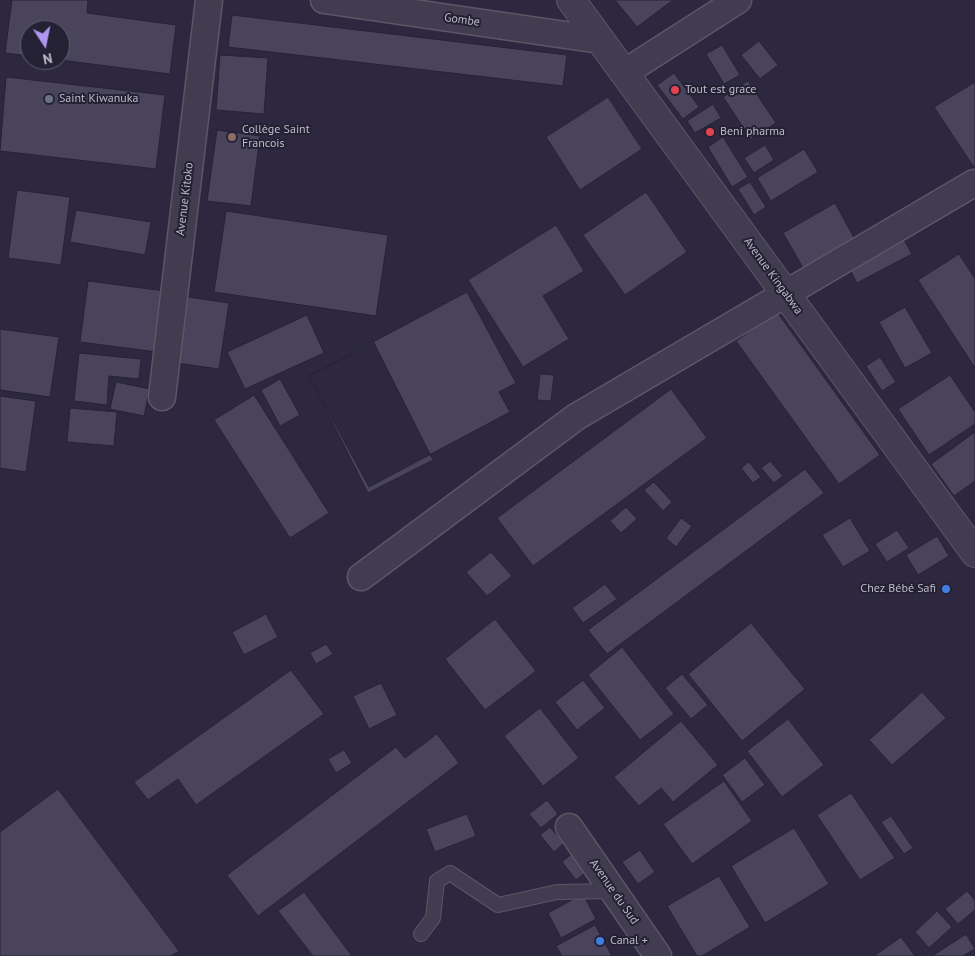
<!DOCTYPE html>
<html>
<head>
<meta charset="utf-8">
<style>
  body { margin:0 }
  #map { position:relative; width:975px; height:956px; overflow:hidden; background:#2d283f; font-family:"PT Sans",sans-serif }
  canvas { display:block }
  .north { position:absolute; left:20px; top:20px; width:50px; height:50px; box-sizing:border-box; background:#252134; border:1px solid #625e70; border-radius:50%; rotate:169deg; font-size:14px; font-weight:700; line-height:20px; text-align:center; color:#bdb9c9 }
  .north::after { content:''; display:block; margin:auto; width:18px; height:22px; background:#af98ef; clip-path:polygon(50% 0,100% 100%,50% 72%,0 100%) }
</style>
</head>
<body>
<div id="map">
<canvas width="975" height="956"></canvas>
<div class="north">N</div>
</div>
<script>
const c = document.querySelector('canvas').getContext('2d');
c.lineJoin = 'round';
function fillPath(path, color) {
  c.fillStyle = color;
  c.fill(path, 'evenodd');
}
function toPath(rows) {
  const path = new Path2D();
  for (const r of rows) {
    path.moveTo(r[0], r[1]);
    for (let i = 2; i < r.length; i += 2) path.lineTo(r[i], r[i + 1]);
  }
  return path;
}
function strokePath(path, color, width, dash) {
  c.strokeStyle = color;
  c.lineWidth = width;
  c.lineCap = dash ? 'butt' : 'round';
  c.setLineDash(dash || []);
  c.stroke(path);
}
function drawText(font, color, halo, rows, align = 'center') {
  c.font = font + ' "PT Sans",sans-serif';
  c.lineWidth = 4;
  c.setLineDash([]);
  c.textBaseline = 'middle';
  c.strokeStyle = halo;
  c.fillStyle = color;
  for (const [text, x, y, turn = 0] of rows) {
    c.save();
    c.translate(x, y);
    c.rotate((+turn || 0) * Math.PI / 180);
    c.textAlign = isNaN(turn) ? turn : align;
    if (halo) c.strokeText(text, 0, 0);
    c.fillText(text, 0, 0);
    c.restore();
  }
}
const building = toPath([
  [12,0,88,0,87,13,176,25,170,74,60,60,60,30,30,30,30,56,5,53,12,0],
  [615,0,673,0,637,27,615,0],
  [232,15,567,55,563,86,228,47,232,15],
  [759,41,778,65,760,79,741,55,759,41],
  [722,45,740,75,724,84,706,54,722,45],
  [220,55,268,58,264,114,216,110,220,55],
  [674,73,699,107,683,119,657,85,674,73],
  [6,77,165,95,156,169,0,151,6,77],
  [748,81,776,123,751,139,723,97,748,81],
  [975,82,975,169,934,107,975,82],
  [608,97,642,149,580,190,546,137,608,97],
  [713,104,721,118,695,133,687,121,713,104],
  [217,130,260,136,251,206,207,201,217,130],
  [723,137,748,177,732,187,708,147,723,137],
  [765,145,774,160,754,173,744,158,765,145],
  [804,149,818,172,771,201,757,178,804,149],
  [750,182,766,207,754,215,738,189,750,182],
  [17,190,70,197,61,265,8,258,17,190],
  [646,192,687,252,625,295,583,235,646,192],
  [835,203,857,243,806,273,783,233,835,203],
  [76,210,151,222,145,255,70,242,76,210],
  [226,211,388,235,376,316,214,292,226,211],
  [556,225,584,271,543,296,569,339,523,367,468,280,556,225],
  [899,231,912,254,857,283,845,260,899,231],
  [959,254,975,279,975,368,918,280,959,254],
  [88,281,165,291,157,352,80,342,88,281],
  [467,292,516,383,499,392,510,412,369,487,309,376,467,292],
  [188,297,229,303,219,369,177,363,188,297],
  [905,307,932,353,905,368,879,322,905,307],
  [777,312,880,455,839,484,736,341,777,312],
  [307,315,324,353,245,389,227,352,307,315],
  [0,329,59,337,50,397,0,390,0,329],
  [374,343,433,460,368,493,309,376,374,343],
  [79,353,141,359,139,379,109,376,107,405,74,401,79,353],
  [880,357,896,382,882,391,866,366,880,357],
  [540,374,554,375,551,401,537,400,540,374],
  [950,375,975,412,975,424,929,455,898,409,950,375],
  [280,379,300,415,280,426,261,390,280,379],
  [116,382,150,389,144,416,110,409,116,382],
  [671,389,707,438,533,566,497,518,671,389],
  [254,395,329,513,290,538,214,420,254,395],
  [0,396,36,401,26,472,0,468,0,396],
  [70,408,117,412,114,446,67,442,70,408],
  [975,432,975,481,954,496,931,464,975,432],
  [770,461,783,476,774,483,761,468,770,461],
  [749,462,761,477,753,483,741,468,749,462],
  [805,469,824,493,607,654,588,630,805,469],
  [654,482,672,502,663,511,644,490,654,482],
  [626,507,637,519,621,533,610,521,626,507],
  [681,518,692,526,676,547,666,538,681,518],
  [850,518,870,551,843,567,822,535,850,518],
  [897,530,909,548,887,562,875,544,897,530],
  [937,536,949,556,918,575,906,555,937,536],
  [491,552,512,576,487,596,466,572,491,552],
  [605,584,617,599,583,623,572,608,605,584],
  [266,614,278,637,244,655,232,632,266,614],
  [495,619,536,671,485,710,445,659,495,619],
  [751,623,805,689,742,741,688,674,751,623],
  [326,644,333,654,316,664,310,653,326,644],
  [622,647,674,714,640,740,588,675,622,647],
  [291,670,324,714,196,805,178,779,148,800,134,782,291,670],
  [682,674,708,705,691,719,665,688,682,674],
  [583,680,605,708,577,730,555,702,583,680],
  [381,683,397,715,369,729,353,696,381,683],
  [922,692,946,718,892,765,869,740,922,692],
  [540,708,579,758,543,786,504,736,540,708],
  [788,719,824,765,782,797,747,751,788,719],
  [681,721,718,765,673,802,661,788,639,806,614,777,681,721],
  [437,734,459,763,258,916,227,875,396,747,405,758,437,734],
  [344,750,352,763,336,773,328,759,344,750],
  [745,758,765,785,742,802,722,775,745,758],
  [724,781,752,821,692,864,663,824,724,781],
  [58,789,179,951,171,956,0,956,0,832,58,789],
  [851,793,895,858,860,880,817,815,851,793],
  [547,800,558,814,541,828,529,814,547,800],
  [467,814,476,836,435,852,426,829,467,814],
  [891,816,913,848,904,854,881,822,891,816],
  [550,827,564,843,554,852,540,835,550,827],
  [794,828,829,884,765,923,731,866,794,828],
  [640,850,655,872,638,884,622,862,640,850],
  [575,851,590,869,576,880,562,862,575,851],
  [719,876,750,927,702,956,697,956,667,906,719,876],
  [967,891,975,900,975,910,958,924,945,909,967,891],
  [304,892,352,956,313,956,278,911,304,892],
  [583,894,596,919,561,938,548,913,583,894],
  [937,911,952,927,929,948,915,932,937,911],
  [595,925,612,956,562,956,556,946,595,925],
  [966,934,975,949,963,956,932,956,966,934],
  [901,937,915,956,874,956,901,937]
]);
const service = toPath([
  [421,934,433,918,437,881,450,873,498,905,557,892,613,891]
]);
const minor = toPath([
  [324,0,600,40],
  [624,73,738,0],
  [162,397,209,0],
  [361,577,576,417,974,183],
  [569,827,658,956]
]);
const tertiary = toPath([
  [571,0,975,553]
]);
const markers = [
  [675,90,5,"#e0444e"],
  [49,99,5,"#6b7280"],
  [710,132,5,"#e0444e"],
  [232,137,5,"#8d6e63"],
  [946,589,5,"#3f7fe0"],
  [600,941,5,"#3f7fe0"]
];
const streetNames = [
  ["Gombe",462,20,8],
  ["Avenue Kitoko",185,199,-83],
  ["Avenue Kingabwa",773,276,54],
  ["Avenue du Sud",614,892,55]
];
const poiNames = [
  ["Tout est grace",685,90],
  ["Saint Kiwanuka",59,99],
  ["Collège Saint",242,130],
  ["Francois",242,144],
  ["Beni pharma",720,132],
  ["Chez Bébé Safi",936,589,"right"],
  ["Canal +",610,941]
];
fillPath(building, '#49435c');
strokePath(building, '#272336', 1);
strokePath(service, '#5b5769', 16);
strokePath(minor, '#5b5769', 29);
strokePath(tertiary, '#5b5769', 30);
strokePath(service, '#413c4f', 14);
strokePath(minor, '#413c4f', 26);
strokePath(tertiary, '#413c4f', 28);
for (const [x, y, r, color] of markers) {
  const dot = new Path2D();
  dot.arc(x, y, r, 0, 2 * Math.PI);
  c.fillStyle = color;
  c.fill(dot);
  strokePath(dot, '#252134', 2);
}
drawText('12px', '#bdb9c9', '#252134', streetNames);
drawText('12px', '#bdb9c9', '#252134', poiNames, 'left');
</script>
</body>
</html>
